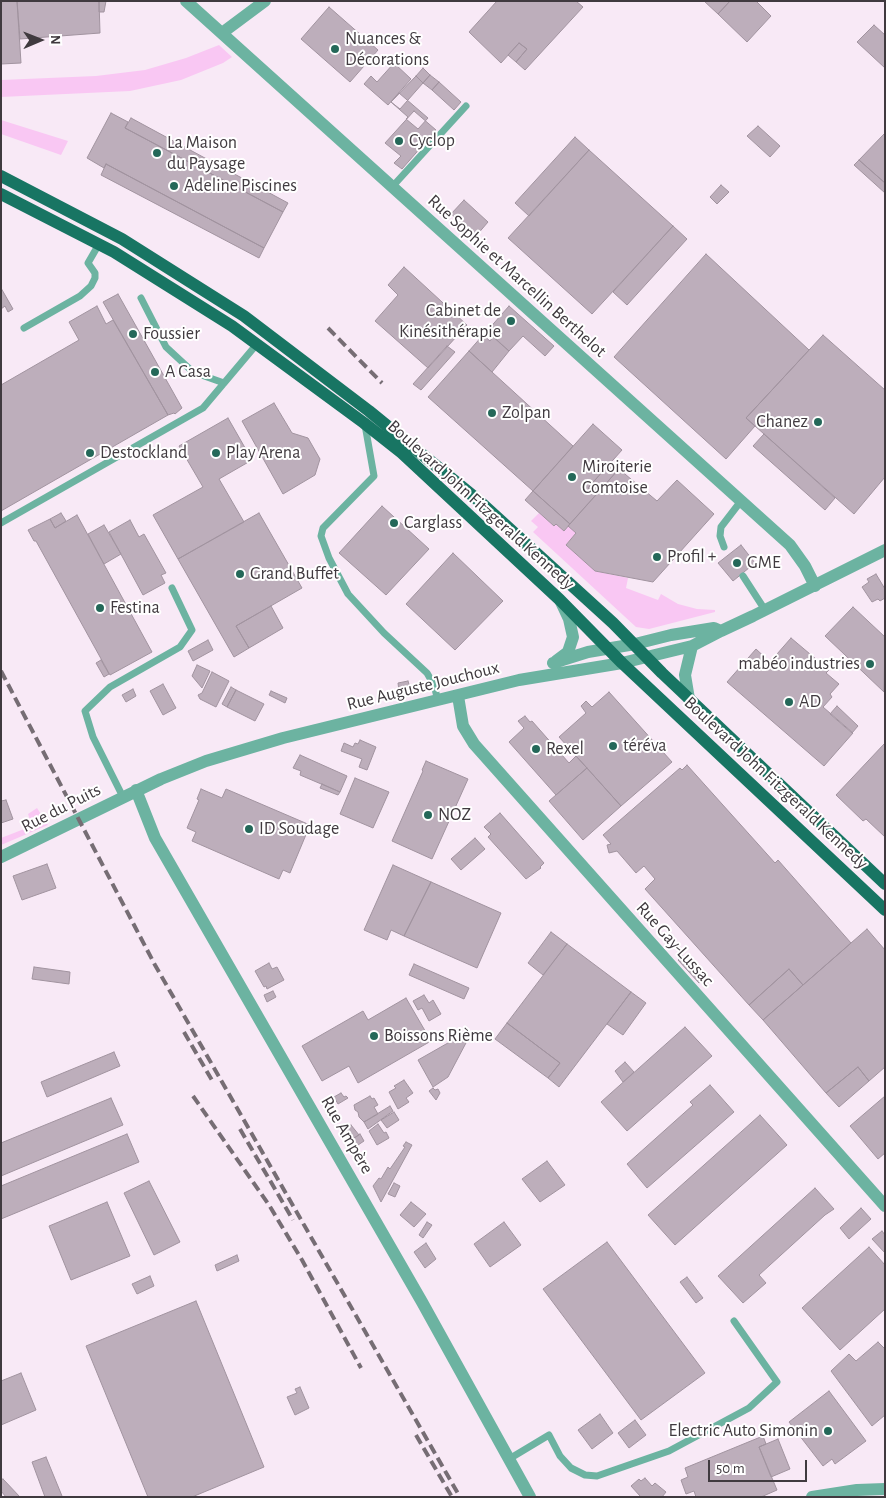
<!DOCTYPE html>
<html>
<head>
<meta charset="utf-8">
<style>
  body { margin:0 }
  #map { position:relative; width:886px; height:1498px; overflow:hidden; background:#f8e9f6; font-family:"Alegreya Sans",sans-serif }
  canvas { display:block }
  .frame { position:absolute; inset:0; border:2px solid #403a3f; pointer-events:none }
  .north { position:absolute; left:15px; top:15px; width:50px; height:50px; -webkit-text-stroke:4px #fff; paint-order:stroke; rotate:89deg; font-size:14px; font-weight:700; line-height:20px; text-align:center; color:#403a3f }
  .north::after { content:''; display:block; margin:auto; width:18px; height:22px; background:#403a3f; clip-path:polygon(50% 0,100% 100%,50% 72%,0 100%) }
  .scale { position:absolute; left:708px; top:1460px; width:99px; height:22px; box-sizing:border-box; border:2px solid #403a3f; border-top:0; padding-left:6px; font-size:15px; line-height:18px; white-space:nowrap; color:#403a3f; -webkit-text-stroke:4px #fff; paint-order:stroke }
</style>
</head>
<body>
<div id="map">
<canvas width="886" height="1498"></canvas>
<div class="frame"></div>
<div class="north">N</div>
<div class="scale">50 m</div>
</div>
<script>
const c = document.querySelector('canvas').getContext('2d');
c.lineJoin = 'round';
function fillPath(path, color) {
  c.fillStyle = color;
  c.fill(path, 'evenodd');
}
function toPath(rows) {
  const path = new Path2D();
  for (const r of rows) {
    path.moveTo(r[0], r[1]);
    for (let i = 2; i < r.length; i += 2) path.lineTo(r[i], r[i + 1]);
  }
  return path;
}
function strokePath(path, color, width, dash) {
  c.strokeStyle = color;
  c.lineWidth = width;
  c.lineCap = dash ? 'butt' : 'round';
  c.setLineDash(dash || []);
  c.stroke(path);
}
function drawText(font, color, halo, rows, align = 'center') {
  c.font = font + ' "Alegreya Sans",sans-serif';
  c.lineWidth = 4;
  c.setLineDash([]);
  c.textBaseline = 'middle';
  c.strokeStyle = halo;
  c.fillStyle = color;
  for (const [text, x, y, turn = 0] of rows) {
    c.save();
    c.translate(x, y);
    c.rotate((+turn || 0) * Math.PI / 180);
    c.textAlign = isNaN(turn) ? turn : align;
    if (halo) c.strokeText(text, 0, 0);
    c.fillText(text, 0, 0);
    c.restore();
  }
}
const green = toPath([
  [219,45,232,57,223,63,181,80,130,91,1,97,1,80,96,76,145,70,186,58],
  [1,119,1,120,68,141,61,155,1,134],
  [539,513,554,526,556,524,564,531,568,526,576,533,566,545,595,571,628,578,626,588,658,600,661,594,678,604,697,609,715,610,715,612,649,629,636,627,533,532,538,527,531,521],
  [37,808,48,825,1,845,1,838,32,826,28,814]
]);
const building = toPath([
  [1,1,17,1,21,63,1,64,1,1],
  [17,1,99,1,100,33,20,39,17,1],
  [99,1,106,1,104,12,99,12,99,1],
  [497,1,576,1,583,7,525,70,516,62,527,49,519,43,501,63,469,32,497,1],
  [704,1,730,1,718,14,704,1],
  [730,1,756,1,771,16,747,42,718,14,730,1],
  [329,7,378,50,350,82,301,39,329,7],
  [874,25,885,35,885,68,857,42,874,25],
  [519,43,527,49,516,62,508,55,519,43],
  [394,63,411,79,388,105,364,84,371,76,377,82,394,63],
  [423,68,430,75,423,83,416,76,423,68],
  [430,75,439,82,432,90,423,83,430,75],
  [416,76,423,83,400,109,391,102,416,76],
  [439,82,461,102,454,110,432,90,439,82],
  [399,93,428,118,418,129,406,119,408,117,391,102,399,93],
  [414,111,436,130,402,169,394,163,401,156,385,143,414,111],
  [111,113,128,122,125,128,283,212,264,248,106,164,104,168,87,158,111,113],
  [131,118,288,203,283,212,125,128,131,118],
  [758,126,780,146,770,157,747,136,758,126],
  [885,133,885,183,859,160,885,133],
  [575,137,589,150,529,216,515,203,575,137],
  [589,150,673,226,592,314,508,238,589,150],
  [859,160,885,183,885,193,854,165,859,160],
  [106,164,264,248,259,258,101,175,106,164],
  [721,185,729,192,717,204,710,197,721,185],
  [464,200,488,222,476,236,451,214,464,200],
  [673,226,687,239,627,305,613,292,673,226],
  [706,254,809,350,746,418,755,426,726,459,614,357,706,254],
  [404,267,467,325,428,368,375,321,398,295,388,285,404,267],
  [1,288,13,309,8,312,5,306,1,309,1,288],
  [118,294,182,408,175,414,174,413,168,415,103,302,118,294],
  [97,306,106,324,113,320,168,415,1,511,1,385,79,340,69,322,97,306],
  [509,306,554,346,545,356,523,336,509,351,487,331,509,306],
  [483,335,490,341,493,337,509,351,492,372,469,351,483,335],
  [823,335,885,390,885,477,854,514,746,418,823,335],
  [447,346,455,352,421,390,413,384,447,346],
  [469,351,573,446,533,491,428,397,469,351],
  [274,403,292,433,308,438,320,459,315,475,283,494,242,421,274,403],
  [228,418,252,460,219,479,244,522,178,559,153,515,203,487,179,446,228,418],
  [593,424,622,450,588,488,596,495,570,524,533,491,593,424],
  [764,434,835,498,825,510,753,446,764,434],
  [608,465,616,472,596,495,588,488,608,465],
  [619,469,657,501,677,480,714,514,653,582,595,571,566,545,576,533,568,526,619,469],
  [533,491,570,524,564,531,556,524,554,526,525,500,533,491],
  [382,506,429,549,386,595,339,553,382,506],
  [61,513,66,521,55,528,50,519,61,513],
  [259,513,302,588,236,626,249,648,234,657,178,559,259,513],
  [77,515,152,652,110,675,36,541,34,541,28,530,50,519,55,528,77,515],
  [130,520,139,537,144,534,166,573,161,575,165,583,143,595,109,532,130,520],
  [104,525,121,554,104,564,88,534,104,525],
  [741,545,755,563,733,581,718,563,741,545],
  [453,553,503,601,455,650,406,604,453,553],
  [876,574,885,589,885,598,880,601,878,599,872,602,862,587,869,582,867,579,876,574],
  [271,606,283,628,249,648,236,626,271,606],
  [853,607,885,637,884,692,825,636,853,607],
  [791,638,829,670,826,673,839,684,830,694,832,697,823,707,853,733,824,766,727,682,756,649,770,662,791,638],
  [208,640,213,650,193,661,188,651,208,640],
  [101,660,109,674,104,677,96,663,101,660],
  [197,665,210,671,202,688,192,676,197,665],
  [212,672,229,681,216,707,200,699,198,695,202,693,212,672],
  [408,681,410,688,399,691,398,683,408,681],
  [163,684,176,708,163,715,150,691,163,684],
  [231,687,236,690,227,707,222,704,231,687],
  [413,688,415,694,401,697,399,691,413,688],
  [133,689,136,696,126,702,122,695,133,689],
  [236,690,264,704,255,721,227,707,236,690],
  [271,691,287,698,285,703,269,695,271,691],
  [609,692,672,762,621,806,559,737,586,713,581,706,586,701,592,707,609,692],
  [837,706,858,726,852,733,830,714,837,706],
  [525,716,530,722,532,721,569,763,576,756,587,768,556,795,509,742,524,728,518,721,525,716],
  [360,740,376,747,367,770,359,767,362,759,341,751,344,743,353,747,355,743,358,744,360,740],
  [885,743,885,837,866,819,863,821,836,795,885,743],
  [300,755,347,776,340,792,300,775,301,771,293,768,300,755],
  [426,761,468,779,432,859,392,841,423,771,422,770,426,761],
  [687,765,775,863,778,860,851,943,803,985,789,969,749,1005,645,889,655,879,644,866,636,873,617,851,609,853,607,845,611,844,603,835,680,768,682,770,687,765],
  [587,768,621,806,583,840,549,801,587,768],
  [355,778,389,792,373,828,340,814,355,778],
  [322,784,340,792,338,795,320,788,322,784],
  [201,789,222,798,226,789,310,825,290,873,283,870,279,879,192,841,196,832,187,828,199,800,197,799,201,789],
  [6,800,13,819,1,823,1,801,6,800],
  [500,813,544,863,540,867,541,868,526,879,488,837,491,834,484,827,500,813],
  [475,838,485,849,461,870,451,859,475,838],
  [47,864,56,888,22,900,13,876,47,864],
  [393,865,431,882,404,936,391,930,387,940,364,930,393,865],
  [431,882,501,913,477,968,404,936,431,882],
  [867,929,885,950,885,1067,869,1081,858,1067,826,1093,763,1020,867,929],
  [551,932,567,944,543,975,528,963,551,932],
  [567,944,631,992,559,1087,548,1078,560,1063,507,1023,567,944],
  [682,956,703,980,699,983,678,960,682,956],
  [269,963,272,969,277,967,284,980,267,989,266,986,264,987,255,971,269,963],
  [414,964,469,988,464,999,409,975,414,964],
  [34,967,70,972,69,984,32,979,34,967],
  [789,969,803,985,763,1020,749,1005,789,969],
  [273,991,276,997,267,1002,264,995,273,991],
  [631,992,646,1003,623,1035,607,1024,631,992],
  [424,995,429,1003,433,1000,441,1014,429,1021,422,1008,418,1010,413,1001,424,995],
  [406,998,431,1041,358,1083,349,1066,322,1081,302,1046,363,1011,368,1020,406,998],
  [507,1023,560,1063,548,1078,495,1039,507,1023],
  [685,1027,712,1056,627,1131,601,1102,685,1027],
  [462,1035,467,1041,448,1077,433,1087,418,1060,462,1035],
  [114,1052,120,1066,47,1097,41,1082,114,1052],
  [625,1062,634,1072,623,1082,615,1071,625,1062],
  [858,1067,869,1081,839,1107,826,1093,858,1067],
  [404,1080,413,1093,406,1098,409,1102,398,1109,389,1092,396,1088,394,1086,404,1080],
  [710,1085,734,1112,647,1188,627,1164,693,1105,690,1102,710,1085],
  [433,1088,435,1090,438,1089,440,1093,436,1100,429,1091,433,1088],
  [341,1093,344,1097,346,1096,348,1098,338,1104,334,1097,341,1093],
  [370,1096,372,1099,374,1098,378,1105,374,1107,378,1114,364,1122,359,1117,358,1112,355,1110,354,1105,370,1096],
  [885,1096,885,1153,878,1159,850,1126,885,1096],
  [111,1098,123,1125,1,1176,1,1143,111,1098],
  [390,1106,393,1111,368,1129,364,1122,390,1106],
  [394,1112,399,1120,387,1128,381,1120,394,1112],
  [760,1115,787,1145,675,1245,648,1215,760,1115],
  [378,1124,384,1133,386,1132,389,1138,377,1145,369,1131,378,1124],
  [351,1125,359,1135,348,1142,341,1131,351,1125],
  [127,1134,139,1162,1,1219,1,1186,127,1134],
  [360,1134,364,1141,352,1149,348,1142,360,1134],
  [406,1142,412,1145,381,1202,373,1186,379,1178,381,1179,388,1167,390,1169,405,1147,403,1146,406,1142],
  [547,1161,565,1185,540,1202,522,1179,547,1161],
  [149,1181,180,1242,154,1255,124,1193,149,1181],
  [394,1183,400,1186,395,1197,388,1194,394,1183],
  [815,1188,834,1209,825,1215,759,1275,766,1283,743,1303,718,1276,815,1188],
  [107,1202,130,1256,71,1280,49,1226,107,1202],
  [411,1202,426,1214,414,1227,400,1215,411,1202],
  [861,1208,871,1219,849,1239,840,1228,861,1208],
  [427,1222,432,1225,423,1238,419,1235,427,1222],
  [504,1222,521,1245,490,1267,474,1244,504,1222],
  [882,1231,885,1235,885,1253,872,1239,882,1231],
  [607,1242,705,1373,641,1420,543,1289,607,1242],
  [426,1243,436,1259,425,1268,414,1252,426,1243],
  [869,1247,885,1265,885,1309,840,1350,802,1308,869,1247],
  [237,1255,239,1261,217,1271,215,1265,237,1255],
  [150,1276,154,1286,137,1294,132,1284,150,1276],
  [687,1277,703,1298,696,1303,680,1282,687,1277],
  [196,1301,264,1467,192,1497,148,1497,86,1346,196,1301],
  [878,1342,885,1349,885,1415,872,1426,831,1371,849,1354,856,1361,878,1342],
  [21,1373,36,1410,1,1425,1,1381,21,1373],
  [300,1387,309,1408,295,1415,287,1397,297,1393,295,1389,300,1387],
  [829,1391,866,1441,835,1464,832,1459,823,1466,789,1422,829,1391],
  [600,1414,613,1433,592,1449,578,1430,600,1414],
  [635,1420,646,1435,629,1448,618,1433,635,1420],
  [763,1436,766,1444,759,1447,777,1490,761,1497,696,1497,694,1491,686,1494,681,1480,688,1477,685,1468,763,1436],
  [778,1439,790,1469,771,1477,759,1447,778,1439],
  [46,1457,62,1496,61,1497,45,1497,32,1462,46,1457],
  [645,1478,652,1486,655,1483,666,1492,662,1497,639,1497,640,1496,631,1486,639,1479,641,1481,645,1478],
  [3,1479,20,1497,6,1497,1,1491,1,1480,3,1479]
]);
const service = toPath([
  [392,187,466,106],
  [141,298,166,347,193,372,224,383],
  [24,328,80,296,91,286,95,278,95,273,88,263,99,244],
  [365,425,374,476,323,528,321,536,329,558,348,594,384,633,427,673,434,685,438,701],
  [1,523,203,408,257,344],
  [724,547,720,536,721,527,741,501],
  [743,576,765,610],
  [123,797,93,737,85,711,110,687,180,647,192,630,172,588],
  [509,1459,549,1435,560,1456,571,1468,585,1475,597,1476,669,1451,749,1408,777,1382,734,1321]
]);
const minor = toPath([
  [186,1,790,545,805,566,815,586],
  [222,33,265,1],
  [556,661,568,652,573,637,569,619,561,602],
  [553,663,588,652,635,644,671,635,714,628,721,631],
  [458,696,463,726,474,744,885,1206],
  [689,699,685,675,692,646],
  [136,790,155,838,422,1302,530,1497],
  [1,857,161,779,206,761,283,738,519,680,622,663,692,646,721,631,753,616,885,550],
  [812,1497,857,1490,885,1489]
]);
const primary = toPath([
  [1,176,122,239,244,316,369,411,478,500,613,623,662,673,885,884],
  [1,194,114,252,232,326,364,423,402,453,560,600,622,663,885,910]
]);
const rail = toPath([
  [328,328,382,383],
  [1,671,155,965,460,1497],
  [184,1032,213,1082],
  [193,1096,269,1205,302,1260,361,1368],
  [240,1129,293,1220],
  [416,1435,452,1497]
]);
const markers = [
  [335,49,5,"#246859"],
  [399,141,5,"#246859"],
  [157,153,5,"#246859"],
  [174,186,5,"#246859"],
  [511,321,5,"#246859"],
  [133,334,5,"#246859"],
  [155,372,5,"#246859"],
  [492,413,5,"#246859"],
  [818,422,5,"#246859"],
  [90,453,5,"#246859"],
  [216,453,5,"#246859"],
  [572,477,5,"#246859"],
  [394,523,5,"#246859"],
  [657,557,5,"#246859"],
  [737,563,5,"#246859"],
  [240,574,5,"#246859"],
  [100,608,5,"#246859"],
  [870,664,5,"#246859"],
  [789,702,5,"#246859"],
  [613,746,5,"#246859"],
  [536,749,5,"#246859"],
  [428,815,5,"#246859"],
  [249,829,5,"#246859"],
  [374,1036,5,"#246859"],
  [828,1431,5,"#246859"]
];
const poiNames = [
  ["Nuances &",345,39],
  ["Décorations",345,60],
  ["Cyclop",409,141],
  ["La Maison",167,143],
  ["du Paysage",167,164],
  ["Adeline Piscines",184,186],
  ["Cabinet de",501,311,"right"],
  ["Kinésithérapie",501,332,"right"],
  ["Foussier",143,334],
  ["A Casa",165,372],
  ["Zolpan",502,413],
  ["Chanez",808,422,"right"],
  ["Destockland",100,453],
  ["Play Arena",226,453],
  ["Miroiterie",582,467],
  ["Comtoise",582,488],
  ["Carglass",404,523],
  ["Profil +",667,557],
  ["GME",747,563],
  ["Grand Buffet",250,574],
  ["Festina",110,608],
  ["mabéo industries",860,664,"right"],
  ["AD",799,702],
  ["téréva",623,746],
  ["Rexel",546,749],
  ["NOZ",438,815],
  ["ID Soudage",259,829],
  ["Boissons Rième",384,1036],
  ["Electric Auto Simonin",818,1431,"right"]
];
const streetNames = [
  ["Rue Sophie et Marcellin Berthelot",517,276,42],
  ["Boulevard John Fitzgerald Kennedy",481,505,42],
  ["Rue Auguste Jouchoux",423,686,-14],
  ["Boulevard John Fitzgerald Kennedy",776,783,43],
  ["Rue du Puits",61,808,-27],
  ["Rue Gay-Lussac",675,944,48],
  ["Rue Ampère",347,1135,60]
];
fillPath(green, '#f9c7f3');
fillPath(building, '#bdaebb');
strokePath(building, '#a1939f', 1);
strokePath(service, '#6cb3a1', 7);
strokePath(minor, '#6cb3a1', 12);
strokePath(primary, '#187563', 12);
strokePath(rail, '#766d74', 4, [10, 5]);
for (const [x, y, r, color] of markers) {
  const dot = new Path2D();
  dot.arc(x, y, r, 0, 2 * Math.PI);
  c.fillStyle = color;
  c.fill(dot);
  strokePath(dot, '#fff', 2);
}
drawText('18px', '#403a3f', '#fff', poiNames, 'left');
drawText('18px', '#403a3f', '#fff', streetNames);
</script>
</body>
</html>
